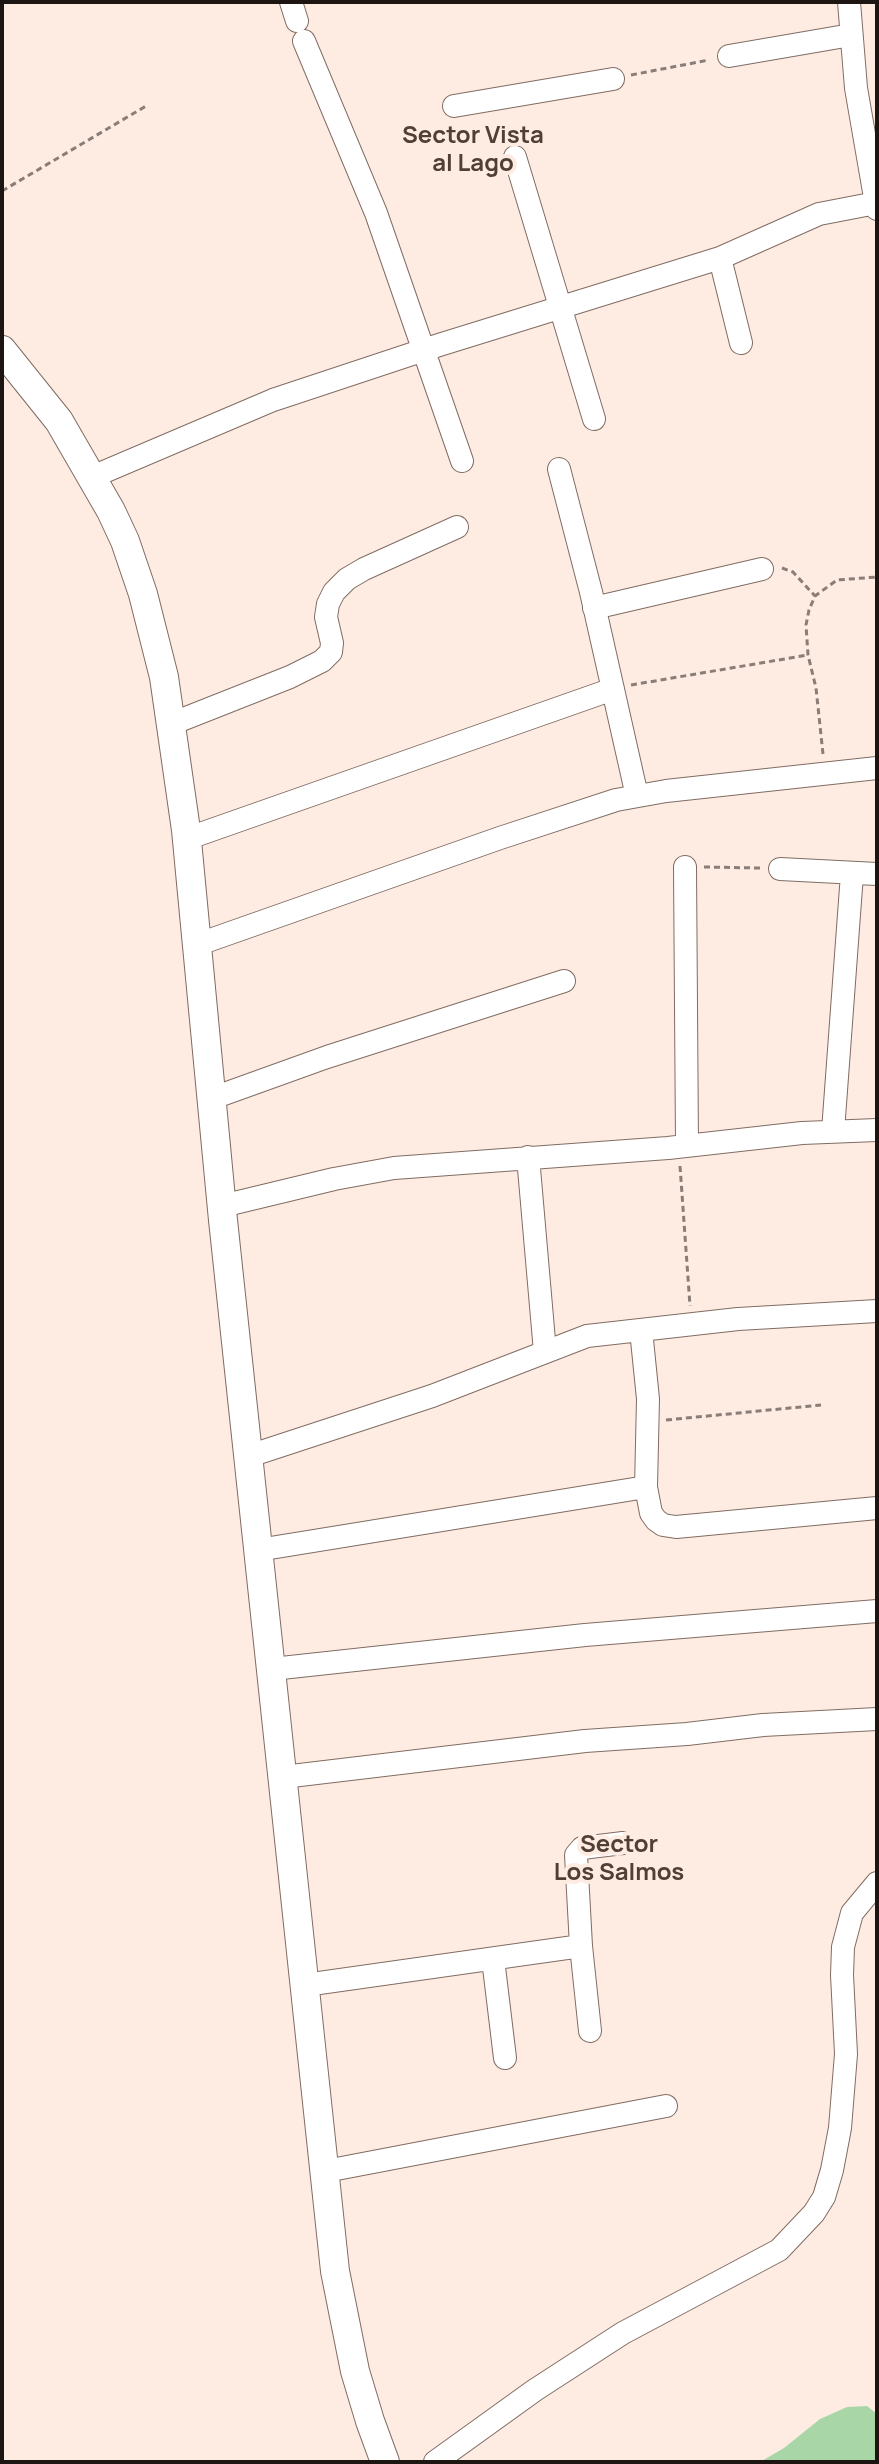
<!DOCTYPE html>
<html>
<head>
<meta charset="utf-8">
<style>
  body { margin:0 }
  #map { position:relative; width:879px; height:2464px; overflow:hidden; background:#feece3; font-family:Manrope,sans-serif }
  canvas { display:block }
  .frame { position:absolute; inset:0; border:4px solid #1d1511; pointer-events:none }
</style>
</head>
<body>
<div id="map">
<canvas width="879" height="2464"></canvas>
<div class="frame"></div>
</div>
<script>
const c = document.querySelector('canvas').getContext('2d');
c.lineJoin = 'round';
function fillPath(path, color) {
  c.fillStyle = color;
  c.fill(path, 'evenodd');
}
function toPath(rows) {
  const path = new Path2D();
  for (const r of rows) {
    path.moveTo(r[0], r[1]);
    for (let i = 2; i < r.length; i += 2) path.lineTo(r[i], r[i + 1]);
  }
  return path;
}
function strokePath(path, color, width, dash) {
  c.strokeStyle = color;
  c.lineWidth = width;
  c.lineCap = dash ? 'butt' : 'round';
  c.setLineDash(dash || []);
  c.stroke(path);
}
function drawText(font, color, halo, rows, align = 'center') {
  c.font = font + ' Manrope,sans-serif';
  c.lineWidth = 8;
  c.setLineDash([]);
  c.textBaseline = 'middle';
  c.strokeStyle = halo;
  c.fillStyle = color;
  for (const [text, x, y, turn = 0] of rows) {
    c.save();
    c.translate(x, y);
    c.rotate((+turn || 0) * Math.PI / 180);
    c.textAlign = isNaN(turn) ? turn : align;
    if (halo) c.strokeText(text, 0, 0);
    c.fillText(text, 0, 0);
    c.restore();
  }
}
const green = toPath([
  [867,2406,877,2414,877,2462,760,2462,784,2448,820,2419,847,2407]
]);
const path = toPath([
  [631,75,709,60],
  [2,191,146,106],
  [782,568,793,572,815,596],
  [631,685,808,655],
  [823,754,816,688,808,655,806,625,809,610,815,596,837,580,877,577],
  [704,867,760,868],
  [680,1166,690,1306],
  [666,1420,821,1405]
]);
const minor = toPath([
  [291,2,297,21],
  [849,2,856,88,877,209],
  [304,41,376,213,462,461],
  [729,56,851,35],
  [454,106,613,79],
  [515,157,594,419],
  [720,258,741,343],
  [559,469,591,592,637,796],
  [92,477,273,400,439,345,720,258,819,214,876,203],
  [594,608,762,569],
  [171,724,290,677,322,661,331,652,332,643,326,617,328,604,334,592,347,579,364,569,457,527],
  [186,839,613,689],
  [685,867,687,1145],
  [780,869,877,874],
  [196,945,500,838,616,800,666,791,877,768],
  [213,1098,327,1057,564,981],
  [833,1131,852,874],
  [528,1157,545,1352],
  [222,1206,334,1179,394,1168,668,1148,802,1133,877,1130],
  [641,1330,648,1399,646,1487,651,1513,656,1520,663,1525,676,1527,877,1508],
  [249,1456,432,1396,587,1336,738,1319,877,1311],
  [258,1550,646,1487],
  [272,1669,585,1635,877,1611],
  [283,1777,585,1741,687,1734,763,1725,877,1719],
  [493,1959,505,2058],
  [305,1985,581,1946],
  [590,2031,581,1946,576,1855,582,1848,623,1843],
  [326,2171,666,2106],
  [435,2462,535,2390,623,2333,779,2250,814,2213,824,2197,832,2170,840,2128,846,2054,842,1975,843,1947,852,1913,877,1883]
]);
const tertiary = toPath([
  [2,350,59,421,111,511,125,541,143,594,164,677,186,830,223,1220,335,2271,355,2371,370,2421,385,2462]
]);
const neighbourhoodNames = [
  ["Sector Vista",473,136],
  ["al Lago",473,164],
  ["Sector",619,1845],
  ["Los Salmos",619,1873]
];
fillPath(green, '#a9d6a6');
strokePath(minor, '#806c62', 24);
strokePath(tertiary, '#806c62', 30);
strokePath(path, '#8a7d77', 3, [6, 4]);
strokePath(minor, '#fff', 22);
strokePath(tertiary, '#fff', 28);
drawText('bold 24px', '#513f36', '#feece3', neighbourhoodNames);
</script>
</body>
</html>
